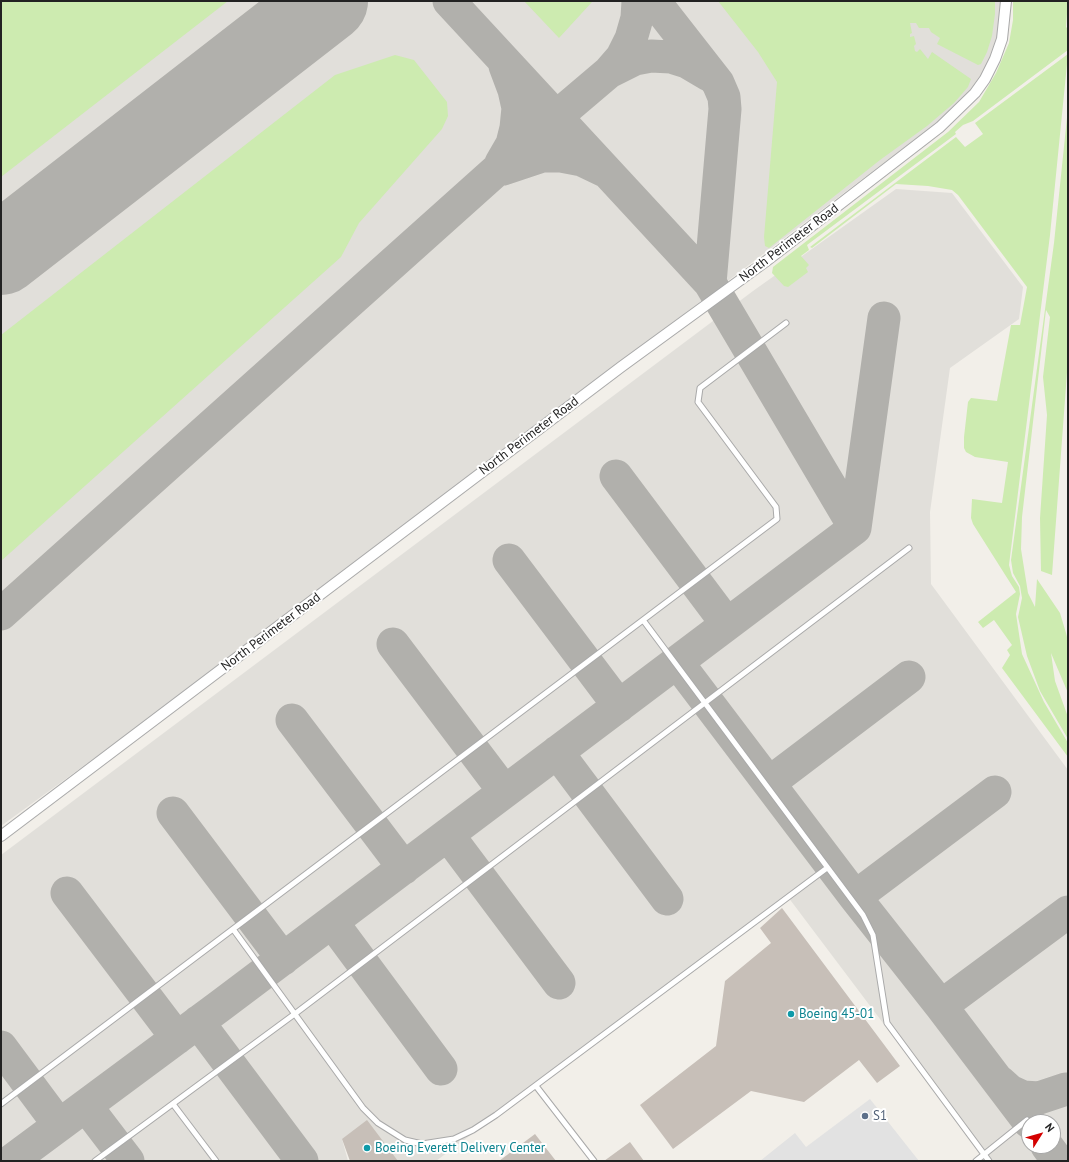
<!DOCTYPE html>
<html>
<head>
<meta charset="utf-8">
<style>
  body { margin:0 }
  #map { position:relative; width:1069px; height:1162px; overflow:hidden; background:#f2efe9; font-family:"PT Sans",sans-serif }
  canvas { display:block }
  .frame { position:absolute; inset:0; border:2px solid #222; pointer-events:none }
  .north { position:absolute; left:1021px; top:1114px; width:40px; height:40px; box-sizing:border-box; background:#fff; border:1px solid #a7a7a7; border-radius:50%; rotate:53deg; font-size:11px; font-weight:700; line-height:16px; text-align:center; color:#222 }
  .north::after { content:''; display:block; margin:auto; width:14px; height:18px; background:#d40000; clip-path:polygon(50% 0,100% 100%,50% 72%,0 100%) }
</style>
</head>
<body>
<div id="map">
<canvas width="1069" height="1162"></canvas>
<div class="frame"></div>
<div class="north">N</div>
</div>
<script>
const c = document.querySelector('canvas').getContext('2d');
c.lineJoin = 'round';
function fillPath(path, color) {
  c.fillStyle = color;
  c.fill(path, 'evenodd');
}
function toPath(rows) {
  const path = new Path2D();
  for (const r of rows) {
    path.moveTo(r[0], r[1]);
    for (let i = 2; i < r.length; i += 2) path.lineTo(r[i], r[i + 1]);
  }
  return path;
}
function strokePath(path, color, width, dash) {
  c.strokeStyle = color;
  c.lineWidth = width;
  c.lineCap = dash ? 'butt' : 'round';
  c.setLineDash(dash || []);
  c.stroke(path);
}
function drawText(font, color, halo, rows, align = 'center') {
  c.font = font + ' "PT Sans",sans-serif';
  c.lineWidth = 4;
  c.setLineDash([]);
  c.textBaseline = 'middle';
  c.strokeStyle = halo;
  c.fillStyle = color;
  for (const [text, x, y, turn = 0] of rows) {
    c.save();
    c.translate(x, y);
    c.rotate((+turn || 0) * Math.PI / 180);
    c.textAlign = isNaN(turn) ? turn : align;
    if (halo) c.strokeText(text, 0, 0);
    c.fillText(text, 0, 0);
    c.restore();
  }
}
const airport = toPath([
  [1,1,1006,1,1006,20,985,79,943,118,170,703,1,826],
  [896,189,952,193,1023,287,1019,319,950,368,930,512,931,584,1068,770,1068,1161,987,1161,788,897,436,1161,398,1161,342,1139,348,1161,1,1161,1,855,753,291],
  [1029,1122,1053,1122,1053,1146,1029,1146]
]);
const grass = toPath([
  [1,1,228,1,1,177],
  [524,1,591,1,592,2,559,38],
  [718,1,995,1,995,14,992,36,987,52,981,64,978,65,937,44,940,38,931,32,929,28,919,28,916,23,910,23,912,33,910,34,910,37,914,36,916,44,914,46,915,51,917,52,920,49,928,59,932,52,971,79,968,87,954,103,927,126,880,160,769,248,765,246,764,237,777,82,758,52],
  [1013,1,1068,1,1066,27,1068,29,1068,50,973,121,963,125,955,132,956,134,807,245,809,250,801,256,809,265,806,268,808,272,788,287,784,286,772,273,773,267,948,132,979,102,996,73,1009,43,1013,20],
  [1068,54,1050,235,1009,565,1012,576,1019,587,1020,594,1016,614,1022,654,1044,702,1068,743,1068,757,1002,668,1010,655,1007,650,1012,645,994,620,983,628,978,622,1016,592,973,524,971,518,972,499,1002,503,1008,462,975,457,966,452,964,448,964,437,968,402,971,398,997,401,1011,325,1020,325,1027,287,958,195,952,190,928,186,896,184,812,248,810,247,956,137,965,147,983,134,975,123],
  [395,55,414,60,447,102,448,116,442,129,359,223,341,257,1,561,1,335,335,75],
  [1068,108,1068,359,1052,575,1041,571,1040,518,1047,415,1043,377,1050,317,1046,310,1022,517,1021,549,1028,593,1035,607,1037,579,1060,613,1066,633,1068,641,1068,693,1051,653,1055,681,1068,717,1068,739,1040,691,1027,656,1018,617,1022,598,1020,586,1013,573,1011,560,1054,243]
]);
const parking = toPath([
  [870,1099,919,1161,760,1161,795,1133,806,1147]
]);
const taxiway = toPath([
  [654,1,718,83,724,97,725,109,710,283],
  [291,29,307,1],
  [609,72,635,59,651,56,671,57,687,62,709,75],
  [501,163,512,144,516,128,518,108,514,90,505,66],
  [503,169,542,156,561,156,582,160,605,171],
  [616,476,727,624],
  [855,528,884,318],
  [509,560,619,706],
  [1,614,556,117,609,72,622,57,631,39,637,18,638,1],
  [393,644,504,791],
  [677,662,855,897,941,1006,1029,1122],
  [292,720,404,868],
  [557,752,667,899],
  [769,783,909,677],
  [173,813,283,959],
  [448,835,559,983],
  [67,893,177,1038],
  [855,897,995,792],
  [332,922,441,1069],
  [941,1006,1068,912],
  [198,1022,302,1161],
  [1,1047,59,1125],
  [1000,1082,1010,1091,1023,1097,1039,1098,1066,1089],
  [86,1106,128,1161],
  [1047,1146,1058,1161],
  [11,1161,220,1006,855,528,710,283,449,1]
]);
const runway = toPath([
  [1,254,327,1]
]);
const building = toPath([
  [782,908,900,1066,877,1083,859,1060,804,1102,751,1091,673,1149,640,1105,716,1046,725,981,771,943,760,928],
  [367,1120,398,1161,350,1161,342,1139],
  [535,1134,556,1161,499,1161],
  [630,1142,644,1161,604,1161]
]);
const service = toPath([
  [643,620,863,915,873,935,887,1023,989,1161],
  [233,929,363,1108,378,1123,405,1140,422,1144,454,1139,473,1130,496,1115,827,868],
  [536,1086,594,1161],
  [1,1104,777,519,776,507,698,402,700,388,786,323],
  [173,1104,216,1161],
  [95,1161,296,1013,909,548],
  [976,1161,1027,1120]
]);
const minor = toPath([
  [1,836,621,367,765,262,940,127,975,93,985,79,995,59,1002,39,1006,1]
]);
const markers = [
  [791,1014,4,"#0f9aa8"],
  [865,1116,4,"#5c6f8a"],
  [367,1148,4,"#0f9aa8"]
];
const streetNames = [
  ["North Perimeter Road",789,243,-37],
  ["North Perimeter Road",529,436,-37],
  ["North Perimeter Road",271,632,-37]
];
const cultureNames = [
  ["Boeing 45-01",799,1014],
  ["Boeing Everett Delivery Center",375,1148]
];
const serviceNames = [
  ["S1",873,1116]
];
fillPath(airport, '#e1dfda');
fillPath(grass, '#cdebb0');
fillPath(parking, '#e2e2e2');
strokePath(taxiway, '#b1b0ac', 33);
strokePath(runway, '#b1b0ac', 82);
fillPath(building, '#c7bfb8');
strokePath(service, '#a9a9a9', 7);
strokePath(minor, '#a9a9a9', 12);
strokePath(service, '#fff', 5);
strokePath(minor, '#fff', 10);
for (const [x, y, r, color] of markers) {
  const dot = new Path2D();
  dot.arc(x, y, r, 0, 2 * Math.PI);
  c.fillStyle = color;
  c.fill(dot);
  strokePath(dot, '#fff', 1.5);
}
drawText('13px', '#222', '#fff', streetNames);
drawText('13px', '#0d838f', '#fff', cultureNames, 'left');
drawText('13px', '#4e5e75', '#fff', serviceNames, 'left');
</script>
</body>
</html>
